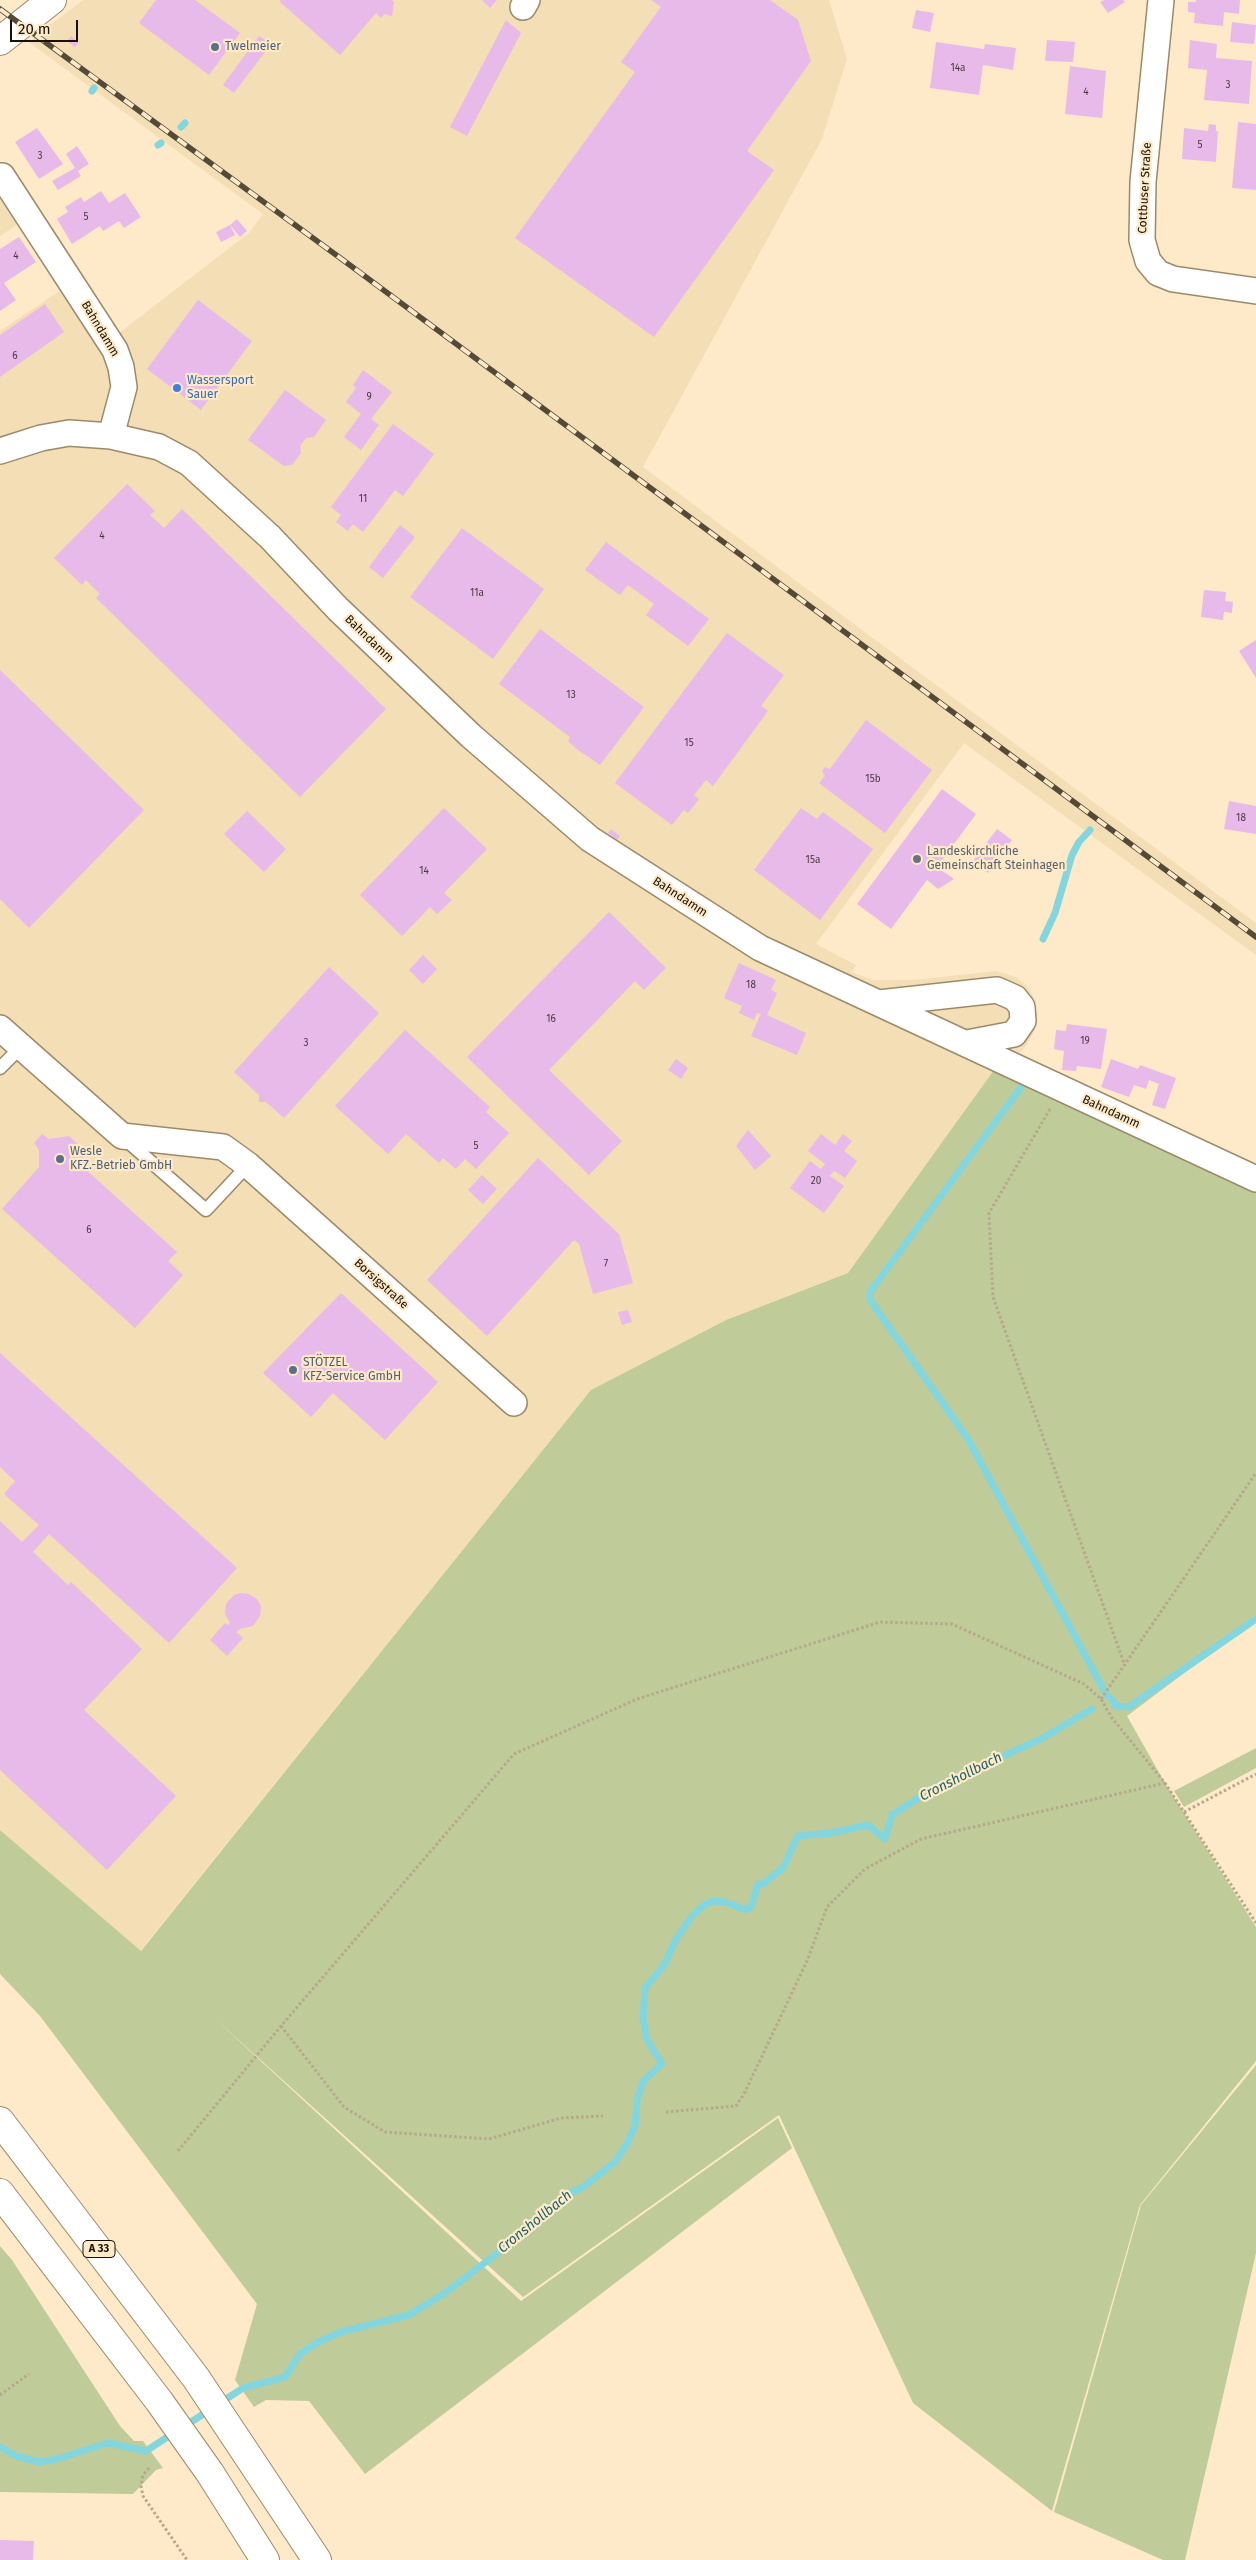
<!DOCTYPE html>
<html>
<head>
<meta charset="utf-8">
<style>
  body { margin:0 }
  #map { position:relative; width:1256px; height:2560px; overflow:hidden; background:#feeac8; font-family:"Fira Sans",sans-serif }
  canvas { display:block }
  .scale { position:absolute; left:10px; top:20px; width:68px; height:22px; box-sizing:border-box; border:2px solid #161005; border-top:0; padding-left:6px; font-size:15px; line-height:18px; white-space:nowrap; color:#161005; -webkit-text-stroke:4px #feeac8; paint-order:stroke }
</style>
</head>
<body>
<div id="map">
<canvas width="1256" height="2560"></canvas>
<div class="scale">20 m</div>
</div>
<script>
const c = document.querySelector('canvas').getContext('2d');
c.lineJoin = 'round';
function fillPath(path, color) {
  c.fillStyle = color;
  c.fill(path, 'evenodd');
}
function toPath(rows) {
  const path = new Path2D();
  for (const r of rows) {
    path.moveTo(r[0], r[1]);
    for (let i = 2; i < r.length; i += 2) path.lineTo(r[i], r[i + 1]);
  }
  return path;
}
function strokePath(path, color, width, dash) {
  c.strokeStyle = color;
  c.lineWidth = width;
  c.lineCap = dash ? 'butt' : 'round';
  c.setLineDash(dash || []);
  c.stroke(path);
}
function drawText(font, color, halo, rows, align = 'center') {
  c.font = font + ' "Fira Sans",sans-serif';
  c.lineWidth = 4.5;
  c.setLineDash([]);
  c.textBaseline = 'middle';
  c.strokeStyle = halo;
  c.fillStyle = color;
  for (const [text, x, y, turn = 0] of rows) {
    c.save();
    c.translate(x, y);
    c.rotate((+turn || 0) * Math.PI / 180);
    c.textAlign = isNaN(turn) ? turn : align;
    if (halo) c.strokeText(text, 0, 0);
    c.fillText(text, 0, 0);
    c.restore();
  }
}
const built = toPath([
  [83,0,829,0,847,59,822,139,643,467,1256,923,1256,955,964,743,816,944,856,965,852,972,873,980,914,980,996,971,1016,977,1026,985,1034,998,1037,1016,1034,1032,1026,1046,1014,1058,994,1070,848,1273,726,1320,591,1390,140,1951,0,1830,0,331,80,277,115,336,249,233,263,214,30,43,43,26,53,23],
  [0,194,20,223,0,236]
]);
const green = toPath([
  [994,1070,1256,1190,1256,1619,1127,1716,1165,1783,1256,1927,1256,2061,1140,2205,1052,2511,913,2403,779,2115,523,2297,212,2016,521,2301,778,2118,792,2148,365,2474,309,2401,266,2400,254,2407,235,2380,257,2304,40,2016,0,1974,0,1830,141,1951,591,1390,726,1320,848,1273],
  [1256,1748,1256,1768,1184,1807,1174,1791],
  [1256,2065,1256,2253,1185,2560,1163,2560,1054,2512,1141,2205],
  [0,2246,12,2260,120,2426,134,2441,143,2441,163,2468,156,2470,133,2494,0,2492]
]);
const stream = toPath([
  [92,91,94,88],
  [181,127,185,123],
  [158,145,161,143],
  [1043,939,1055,913,1072,855,1079,842,1090,830],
  [1022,1086,870,1292,870,1300,968,1439,1104,1690],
  [1107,1695,1119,1707],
  [1115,1706,1129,1707,1256,1619],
  [220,2403,243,2388,285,2377,300,2354,318,2342,341,2332,409,2315,445,2293,541,2220,550,2207,568,2194,583,2187,615,2162,628,2142,635,2126,637,2101,643,2081,662,2064,647,2040,643,2018,645,1988,665,1964,676,1939,692,1916,705,1904,714,1901,725,1902,746,1910,751,1907,758,1884,763,1884,783,1868,798,1836,831,1833,868,1825,885,1839,892,1815,937,1786,1041,1739,1092,1709],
  [185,2426,211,2409],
  [0,2447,16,2456,39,2462,57,2459,108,2443,146,2451,175,2432]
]);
const building = toPath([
  [156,0,195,0,240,33,209,75,139,23],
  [281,0,392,0,394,2,392,16,384,14,381,18,376,13,340,55,280,2],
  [482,0,497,0,490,8],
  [651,0,770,0,798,20,811,61,747,151,774,170,654,337,515,238,635,72,621,62,661,7],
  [1104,0,1123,0,1125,2,1108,13,1100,2],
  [1196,0,1240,0,1239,14,1224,12,1223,26,1194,23,1195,13,1188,12,1188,2,1196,2],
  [916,10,934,13,930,32,912,28],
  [506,20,521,33,467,136,450,127],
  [1232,22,1256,25,1254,44,1230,42],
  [71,36,79,43,75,47,67,41],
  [259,36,271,44,234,93,223,85],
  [1047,40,1075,42,1073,62,1045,61],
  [1190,40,1217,44,1216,58,1252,61,1249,104,1204,100,1207,70,1188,68],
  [936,42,984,49,985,44,1016,48,1013,70,983,65,979,95,930,88],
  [1070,66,1106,71,1102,118,1065,114],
  [1238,122,1256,124,1256,190,1232,188],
  [1209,124,1216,125,1216,131,1218,131,1216,162,1182,159,1184,128,1208,131],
  [37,128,63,164,39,179,15,142],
  [77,146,89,164,78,171,81,176,58,190,52,181,75,168,66,154],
  [101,191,109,203,125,193,141,217,124,228,119,221,103,231,100,226,72,244,57,219,68,212,65,207,81,197,84,202],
  [237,219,247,231,240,237,230,225],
  [230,225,235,235,221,242,216,232],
  [19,237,36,262,4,283,16,300,0,311,0,249],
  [198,300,252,341,201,410,147,369],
  [45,304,64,332,0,377,0,335],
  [363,370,392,392,371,419,379,425,361,450,344,437,361,414,346,402,356,388,353,385],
  [285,390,326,420,314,437,306,438,300,446,301,453,292,465,284,466,248,440],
  [393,424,434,454,403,496,395,490,363,532,353,524,348,531,336,522,341,515,331,507],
  [127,484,155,511,150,515,164,528,182,509,386,709,300,797,96,598,100,594,86,580,82,585,54,558],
  [400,525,415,537,383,578,369,567],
  [462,528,544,589,493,659,410,597],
  [606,542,709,619,688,646,646,615,654,604,628,585,620,595,585,570],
  [1204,590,1226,592,1225,601,1233,602,1232,613,1224,612,1223,620,1201,617],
  [540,629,644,707,600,765,578,750,568,741,570,737,499,684],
  [727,633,784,675,761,706,768,711,713,786,706,780,694,795,699,799,688,813,684,810,672,825,615,783],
  [1256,640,1256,678,1239,651],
  [0,670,144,810,29,928,0,899],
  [866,720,932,770,885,833,819,783,825,776,822,771,825,767,830,769],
  [942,789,976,814,937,867,954,879,938,889,927,880,891,929,857,904],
  [1229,801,1256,806,1256,834,1224,829],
  [444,808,487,849,444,893,452,900,437,914,430,907,402,936,360,895],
  [801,808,817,819,823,812,873,849,820,920,754,870],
  [247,811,286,849,264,872,224,834],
  [611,829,620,836,617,840,608,833],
  [997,829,1012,840,988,873,973,861],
  [609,912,666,968,644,990,635,981,549,1070,622,1141,589,1175,467,1057],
  [423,955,437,969,423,984,409,970],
  [739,963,776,980,771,990,777,993,767,1015,806,1033,797,1055,751,1036,761,1014,757,1013,754,1020,739,1013,742,1006,724,998],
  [329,967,379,1013,284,1118,266,1102,259,1102,259,1095,234,1072],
  [1067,1024,1107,1029,1101,1069,1077,1066,1076,1071,1062,1070,1064,1051,1054,1049,1056,1030,1066,1031],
  [405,1030,490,1107,486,1112,509,1133,476,1169,465,1159,456,1169,443,1158,439,1163,406,1134,388,1154,335,1106],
  [676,1059,688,1068,681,1079,668,1070],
  [1111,1059,1138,1069,1140,1065,1176,1078,1165,1109,1152,1105,1159,1084,1149,1080,1146,1089,1134,1085,1129,1097,1101,1087],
  [748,1130,771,1156,755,1170,736,1146],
  [42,1134,49,1139,69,1136,83,1149,84,1164,82,1166,177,1252,168,1261,183,1275,135,1328,2,1209,39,1167,39,1150,34,1143],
  [821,1134,835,1145,843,1134,852,1141,844,1151,857,1161,845,1178,834,1171,830,1176,844,1186,824,1213,790,1188,810,1161,821,1169,825,1164,808,1151],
  [538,1158,619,1234,633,1283,593,1294,579,1244,574,1240,487,1336,427,1280],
  [482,1175,497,1189,483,1204,468,1190],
  [341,1293,438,1382,385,1440,333,1393,311,1417,263,1373],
  [628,1310,632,1322,622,1325,618,1312],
  [0,1353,237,1568,169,1643,49,1534,33,1552,68,1585,71,1582,142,1649,84,1710,176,1796,107,1870,0,1770,0,1521,22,1542,39,1525,4,1494,15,1481,0,1467],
  [241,1593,249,1594,257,1599,261,1606,260,1616,253,1626,240,1629,236,1632,243,1638,227,1656,210,1640,225,1623,227,1625,230,1623,225,1614,226,1604,234,1595],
  [0,2540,34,2541,33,2560,0,2560]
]);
const path = toPath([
  [1050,1109,989,1213,993,1297,1125,1666],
  [1101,1699,1256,1473],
  [1184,1812,1256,1774],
  [281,2026,344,2107,385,2132,489,2139,561,2118,603,2116],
  [666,2112,736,2106,744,2094,807,1961,827,1907,865,1869,921,1839,1165,1783],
  [178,2151,281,2026,514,1754,637,1699,880,1622,952,1624,1084,1684,1101,1699,1112,1718,1165,1783,1256,1923],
  [0,2395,29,2374],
  [149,2468,143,2475,141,2486,143,2496,187,2560]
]);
const service = toPath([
  [0,1068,21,1047],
  [126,1140,206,1210,248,1165]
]);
const minor = toPath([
  [1161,0,1143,182,1142,240,1148,261,1158,273,1173,279,1256,291],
  [523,7,527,0],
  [2,176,115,350,121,367,124,387,111,436],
  [0,451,41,438,69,433,111,436,159,447,189,463,270,537,338,609,471,736,590,839,760,948,1256,1179],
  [879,1003,997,990,1015,998,1022,1007,1023,1021,1014,1034,967,1043],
  [0,1028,122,1136,223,1147,248,1165,514,1403]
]);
const secondary = toPath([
  [0,41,52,0]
]);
const motorway = toPath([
  [0,2121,196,2378,317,2560],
  [0,2193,159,2401,210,2473,265,2560]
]);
const rail = toPath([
  [0,9,343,260,1256,937]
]);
const markers = [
  [215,47,5,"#5c6f8a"],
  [177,388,5,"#3f7fe0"],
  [917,859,5,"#6b7280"],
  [60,1159,5,"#5c6f8a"],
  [293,1370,5,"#5c6f8a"]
];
const numberNames = [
  ["14a",958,68],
  ["3",1228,85],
  ["4",1086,92],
  ["5",1200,145],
  ["3",40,156],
  ["5",86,217],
  ["4",16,256],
  ["6",15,356],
  ["9",369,397],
  ["11",363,499],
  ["4",102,536],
  ["11a",477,593],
  ["13",571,695],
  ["15",689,743],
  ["15b",873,779],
  ["18",1241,818],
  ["15a",813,860],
  ["14",424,871],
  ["18",751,985],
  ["16",551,1019],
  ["19",1085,1041],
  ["3",306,1043],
  ["5",476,1146],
  ["20",816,1181],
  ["6",89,1230],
  ["7",606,1264]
];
const shields = [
  [99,2249,32]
];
const shieldNames = [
  ["A 33",99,2249]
];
const serviceNames = [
  ["Twelmeier",225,47],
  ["Wesle",70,1152],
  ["KFZ.-Betrieb GmbH",70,1166],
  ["STÖTZEL",303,1363],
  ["KFZ-Service GmbH",303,1377]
];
const streetNames = [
  ["Cottbuser Straße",1145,188,-87],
  ["Bahndamm",100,329,59],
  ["Bahndamm",369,639,44],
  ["Bahndamm",680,897,33],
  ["Bahndamm",1111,1112,25],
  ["Borsigstraße",381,1284,42]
];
const shopNames = [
  ["Wassersport",187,381],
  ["Sauer",187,395]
];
const worshipNames = [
  ["Landeskirchliche",927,852],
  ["Gemeinschaft Steinhagen",927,866]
];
const waterNames = [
  ["Cronshollbach",961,1777,-27],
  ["Cronshollbach",535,2222,-39]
];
fillPath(built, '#f4deb5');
fillPath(green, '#bfcb99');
strokePath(stream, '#83d6dd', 7);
fillPath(building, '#e7baea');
strokePath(service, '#9b8a6a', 15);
strokePath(minor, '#9b8a6a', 28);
strokePath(secondary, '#9b8a6a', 30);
strokePath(motorway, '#9b8a6a', 30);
strokePath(path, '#b7a78c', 3, [2.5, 2.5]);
strokePath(service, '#fff', 12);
strokePath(minor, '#fff', 25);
strokePath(secondary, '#fff', 28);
strokePath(motorway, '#fff', 28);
strokePath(rail, '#534a38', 5.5);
strokePath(rail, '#feeac8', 4, [11]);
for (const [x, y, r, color] of markers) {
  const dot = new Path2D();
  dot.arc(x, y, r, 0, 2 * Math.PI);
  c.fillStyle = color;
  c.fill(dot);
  strokePath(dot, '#feeac8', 2);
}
drawText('10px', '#4a3a3e', null, numberNames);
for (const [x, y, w] of shields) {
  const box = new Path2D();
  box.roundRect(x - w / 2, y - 8.5, w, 17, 4);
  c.fillStyle = '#feeac8';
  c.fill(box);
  strokePath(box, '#161005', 1);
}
drawText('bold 11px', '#161005', null, shieldNames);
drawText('12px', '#4e5e75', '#feeac8', serviceNames, 'left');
drawText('12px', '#161005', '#feeac8', streetNames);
drawText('12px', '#366cbe', '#feeac8', shopNames, 'left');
drawText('12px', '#5b616d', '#feeac8', worshipNames, 'left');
drawText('italic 14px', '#1c6167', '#feeac8', waterNames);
</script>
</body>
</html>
